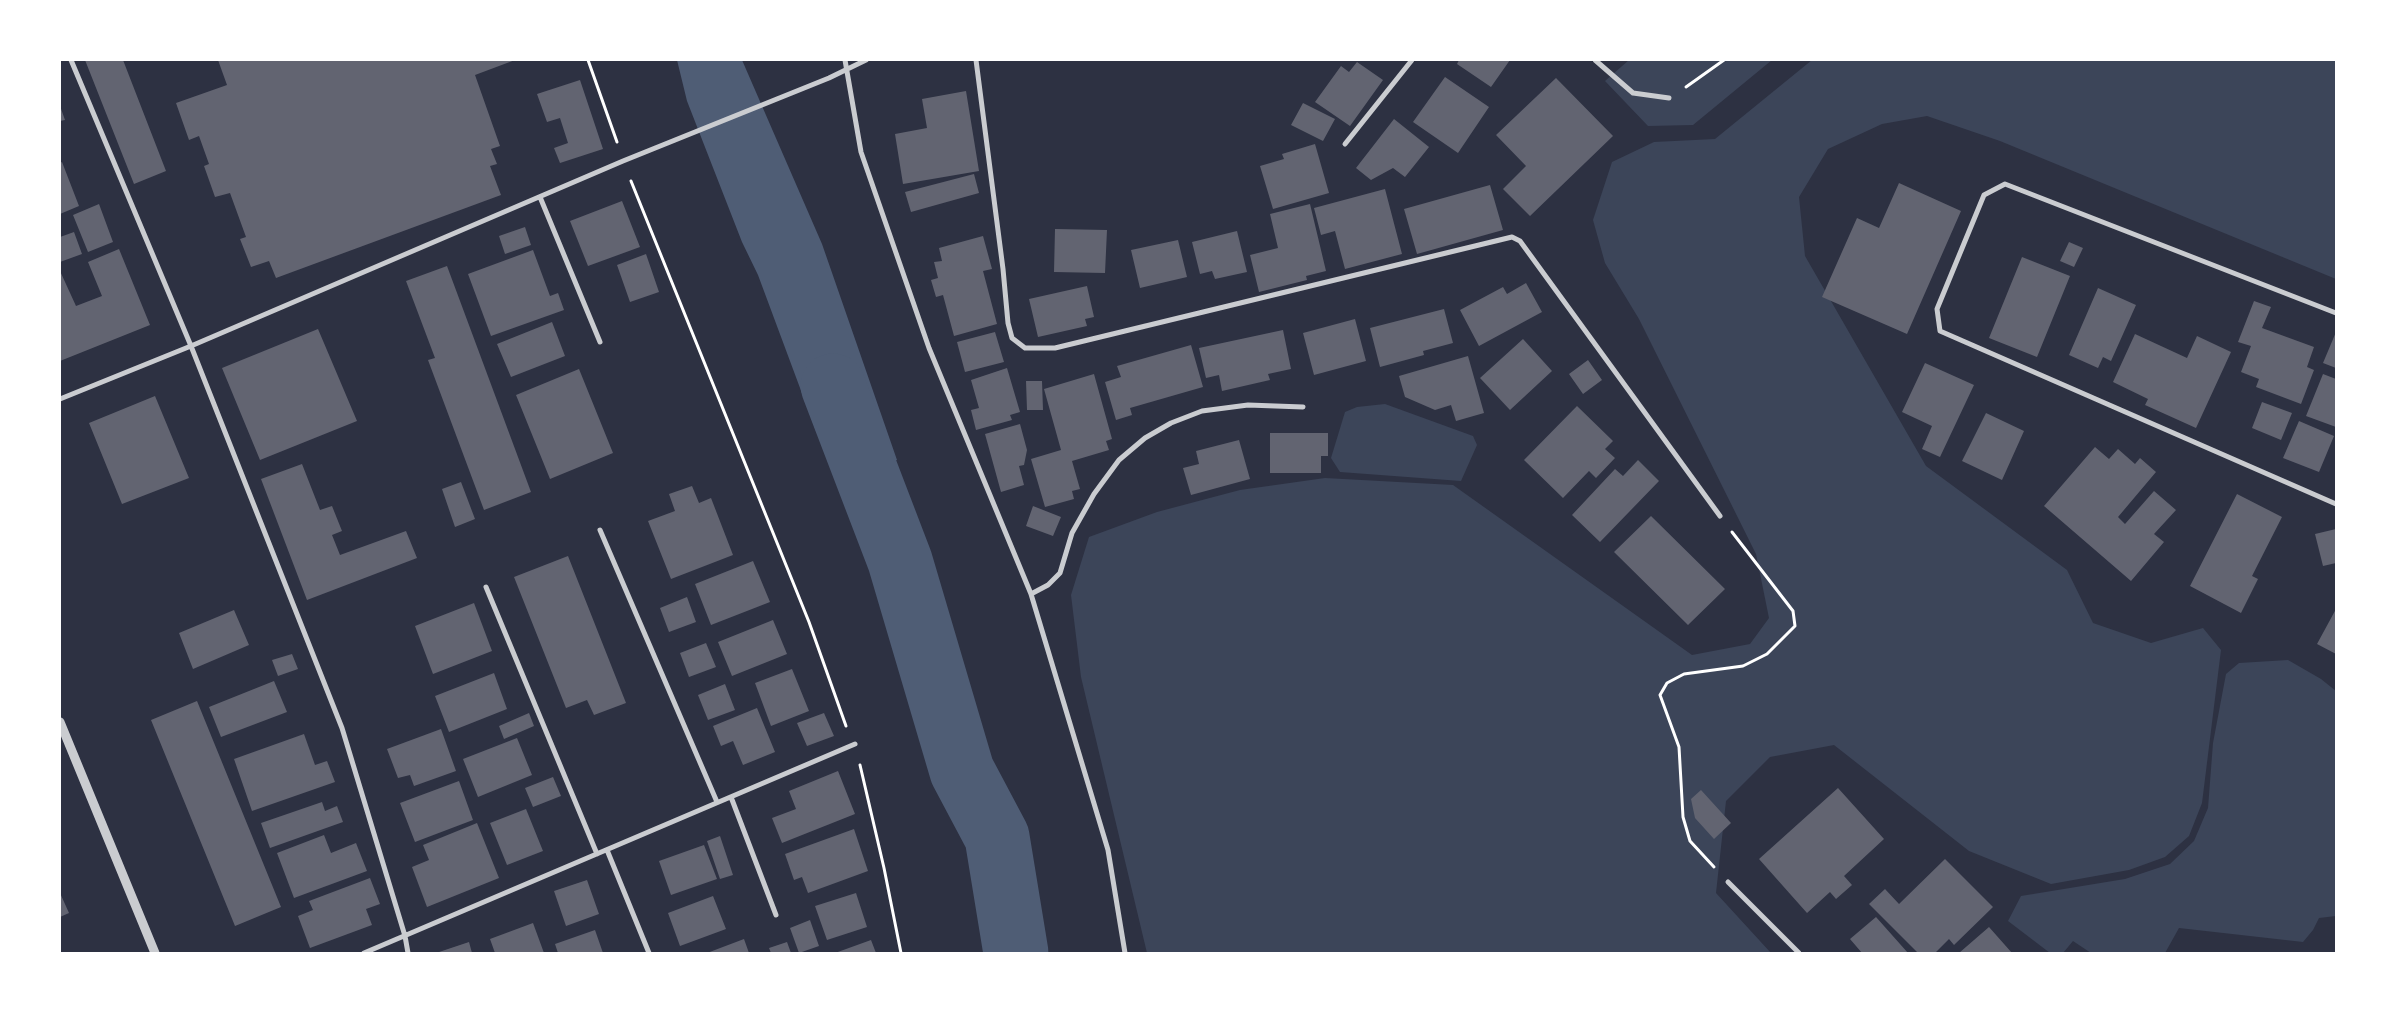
<!DOCTYPE html>
<html>
<head>
<meta charset="utf-8">
<style>
  body { margin:0 }
  #map { position:relative; width:2396px; height:1013px; overflow:hidden; background:#2d3142; font-family:"Alegreya Sans",sans-serif }
  canvas { display:block }
  .frame { position:absolute; inset:0; border:61px solid #fff; pointer-events:none }
</style>
</head>
<body>
<div id="map">
<canvas width="2396" height="1013"></canvas>
<div class="frame"></div>
</div>
<script>
const c = document.querySelector('canvas').getContext('2d');
c.lineJoin = 'round';
function fillPath(path, color) {
  c.fillStyle = color;
  c.fill(path, 'evenodd');
}
function toPath(rows) {
  const path = new Path2D();
  for (const r of rows) {
    path.moveTo(r[0], r[1]);
    for (let i = 2; i < r.length; i += 2) path.lineTo(r[i], r[i + 1]);
  }
  return path;
}
function strokePath(path, color, width, dash) {
  c.strokeStyle = color;
  c.lineWidth = width;
  c.lineCap = dash ? 'butt' : 'round';
  c.setLineDash(dash || []);
  c.stroke(path);
}
const green = toPath([
  [1629,60,1772,60,1693,125,1648,126,1605,81],
  [1812,60,2336,60,2336,279,2000,141,1927,116,1882,124,1828,149,1799,197,1805,256,1926,466,2067,570,2093,623,2151,643,2203,628,2221,650,2202,803,2189,836,2165,857,2129,870,2051,884,1969,851,1834,745,1770,757,1726,801,1716,893,1771,953,1147,953,1081,677,1071,595,1089,537,1157,512,1240,490,1325,478,1453,485,1692,655,1750,644,1769,618,1756,554,1639,319,1605,263,1593,220,1612,162,1654,142,1715,139],
  [1385,404,1473,436,1477,445,1461,481,1340,472,1331,458,1345,412,1357,407],
  [2288,660,2321,679,2336,691,2336,916,2319,918,2313,930,2303,942,2179,928,2165,953,2091,953,2073,941,2063,953,2050,953,2008,921,2021,896,2125,879,2170,864,2194,841,2208,808,2213,743,2226,674,2239,663]
]);
const water = toPath([
  [677,60,742,60,822,244,897,460,841,476,816,431,758,275,742,242,687,101]
]);
const river = toPath([
  [833,386,900,561,962,771,997,837,1016,953]
]);
const building = toPath([
  [85,60,123,60,166,171,134,184],
  [218,60,515,60,475,75,500,146,491,149,497,164,490,166,501,195,276,278,269,261,251,267,240,239,246,237,230,193,215,197,204,166,209,164,199,136,189,140,176,103,227,85],
  [1459,60,1510,60,1491,87,1457,64],
  [1357,62,1383,80,1350,126,1315,102,1341,66,1349,72],
  [1445,77,1489,107,1458,153,1413,122],
  [1556,78,1613,136,1530,216,1503,189,1526,166,1496,135],
  [580,80,603,149,560,163,554,148,568,143,560,118,547,122,537,94],
  [966,91,979,171,903,184,895,134,927,128,922,99],
  [1303,103,1335,119,1323,141,1291,125],
  [60,106,65,120,60,121],
  [1394,119,1429,147,1405,177,1393,168,1371,180,1356,168],
  [1315,144,1329,193,1273,209,1260,166,1284,159,1282,154],
  [62,162,79,206,60,214,60,163],
  [974,174,979,193,911,212,905,192],
  [1899,183,1961,211,1907,334,1822,297,1857,218,1879,228],
  [1490,185,1503,230,1417,254,1404,209],
  [1385,189,1402,254,1345,269,1335,231,1321,235,1314,208],
  [622,201,640,247,588,266,570,221],
  [99,204,113,242,88,252,73,215],
  [1310,204,1326,271,1306,276,1307,280,1259,292,1250,255,1278,248,1270,214],
  [525,227,531,245,505,254,499,236],
  [1055,229,1107,230,1105,273,1054,272],
  [1237,231,1247,272,1215,279,1212,271,1200,274,1192,242],
  [74,232,82,254,60,262,60,237],
  [983,236,992,269,983,271,997,324,954,336,943,295,936,297,931,280,938,278,934,262,942,261,939,248],
  [1178,240,1187,277,1140,288,1131,250],
  [2069,242,2083,248,2074,267,2060,261],
  [119,249,150,325,60,361,60,271,76,306,102,296,88,262],
  [533,250,550,296,558,293,564,310,491,336,468,274],
  [646,254,659,292,630,302,617,265],
  [2022,257,2070,276,2037,357,1989,338],
  [447,266,531,492,484,510,428,360,435,358,406,281],
  [1526,283,1542,312,1479,346,1460,310,1503,287,1507,294],
  [1087,286,1094,317,1085,319,1087,326,1038,337,1029,299],
  [2098,288,2136,305,2111,361,2103,357,2098,368,2069,355],
  [2254,301,2271,307,2262,328,2314,347,2307,367,2314,370,2301,404,2256,387,2259,379,2241,372,2251,346,2238,342],
  [1444,309,1453,343,1423,351,1424,355,1380,367,1370,328],
  [1355,319,1366,361,1314,375,1303,333],
  [552,322,565,356,511,377,497,344],
  [318,329,357,421,260,460,222,368],
  [1283,330,1291,369,1268,374,1270,380,1222,391,1219,375,1206,378,1199,348],
  [995,332,1004,362,965,372,957,342],
  [2336,332,2336,368,2323,363],
  [2135,334,2187,358,2197,336,2231,352,2196,428,2145,405,2148,399,2113,382],
  [1523,339,1552,371,1510,410,1480,378],
  [1191,345,1203,387,1130,408,1132,415,1116,420,1105,382,1121,377,1117,366],
  [1468,356,1484,413,1456,421,1451,405,1435,410,1405,397,1399,376],
  [1588,360,1602,380,1583,394,1569,374],
  [1925,363,1974,385,1940,457,1922,449,1932,426,1902,412],
  [1007,368,1020,412,1010,415,1012,420,976,430,971,410,979,408,971,380],
  [579,369,613,453,550,479,516,395],
  [1094,374,1112,439,1106,441,1109,450,1072,461,1080,489,1072,491,1074,499,1045,507,1031,459,1061,450,1044,389],
  [2323,374,2336,379,2336,427,2306,416],
  [1026,381,1042,381,1043,410,1027,410],
  [155,396,189,478,122,504,89,423],
  [2262,402,2292,413,2281,440,2252,428],
  [1577,406,1613,441,1605,449,1615,458,1596,478,1589,471,1563,498,1524,460],
  [1986,413,2024,431,2002,480,1962,461],
  [2299,421,2334,436,2319,472,2283,458],
  [1020,424,1027,450,1024,465,1019,466,1024,485,1001,492,985,434],
  [1270,433,1328,433,1328,456,1321,456,1321,473,1270,473],
  [1239,440,1250,479,1191,495,1183,468,1199,464,1196,451],
  [2095,447,2109,459,2118,449,2135,464,2140,458,2156,472,2118,517,2125,524,2154,491,2176,510,2154,534,2164,542,2131,581,2044,506],
  [1638,460,1659,481,1600,542,1572,515,1615,469,1623,476],
  [302,464,320,510,332,506,342,531,332,535,340,555,406,531,417,558,307,600,261,479],
  [461,482,475,519,455,527,442,489],
  [692,486,699,503,711,498,733,555,671,579,648,521,675,511,669,494],
  [2237,494,2282,517,2252,576,2258,579,2241,613,2190,586],
  [1033,506,1061,517,1053,536,1026,526],
  [1651,516,1725,589,1688,625,1614,552],
  [2336,529,2336,563,2323,566,2315,534],
  [568,556,626,703,594,715,587,700,566,708,514,577],
  [753,561,770,602,711,625,695,584],
  [687,597,696,622,669,632,660,608],
  [474,603,492,651,433,674,415,626],
  [2336,609,2336,654,2317,644],
  [234,610,249,645,193,669,179,633],
  [773,620,787,654,732,676,718,642],
  [706,643,716,667,689,677,680,653],
  [292,654,298,669,278,676,272,660],
  [792,669,809,711,771,726,755,683],
  [494,673,507,709,449,732,435,696],
  [274,681,287,712,221,737,209,707],
  [725,684,735,710,708,720,698,695],
  [197,701,281,907,235,926,151,720],
  [757,708,775,752,743,765,733,741,721,746,713,726],
  [529,713,534,726,504,739,499,726],
  [824,713,834,736,807,746,797,723],
  [441,729,456,771,414,786,410,775,398,778,387,749],
  [304,734,315,765,327,761,335,782,252,811,234,759],
  [517,738,532,775,478,797,463,759],
  [838,771,855,814,782,843,772,818,796,809,789,791],
  [553,777,561,796,533,807,525,788],
  [459,781,473,820,415,842,400,803],
  [1838,788,1884,839,1844,876,1852,885,1836,899,1830,892,1807,913,1759,859],
  [1701,790,1731,823,1714,839,1695,818,1691,799],
  [322,802,325,811,337,806,343,822,270,848,261,823],
  [526,809,543,851,507,865,490,823],
  [477,823,499,878,427,907,412,867,429,860,423,845],
  [854,829,868,871,808,893,802,877,794,880,785,854],
  [324,835,331,853,356,843,367,871,294,898,277,853],
  [720,836,733,875,720,879,707,841],
  [704,845,717,879,671,895,659,861],
  [1945,859,1993,907,1954,945,1949,939,1935,953,1918,953,1869,904,1885,889,1899,904],
  [370,878,380,904,366,909,372,925,310,948,298,916,313,910,309,901],
  [587,880,599,914,566,926,554,891],
  [60,893,69,913,60,917],
  [856,893,867,927,827,940,815,906],
  [713,896,726,929,680,946,668,913],
  [1876,917,1908,953,1862,953,1850,939],
  [810,920,819,946,799,953,790,928],
  [533,923,544,953,495,953,490,939],
  [1989,927,2012,953,1959,953],
  [595,930,603,953,558,953,555,944],
  [744,939,749,953,707,953],
  [871,940,876,953,835,953],
  [469,942,472,953,436,953],
  [787,942,791,953,771,953,769,948]
]);
const path = toPath([
  [588,60,617,142],
  [1686,87,1724,60],
  [631,181,809,622,846,726],
  [860,765,884,868,901,953],
  [1714,867,1690,841,1683,817,1679,747,1660,695,1667,683,1684,674,1743,666,1767,654,1795,626,1793,611,1732,532]
]);
const minor = toPath([
  [71,60,191,346,342,728,405,936,408,953],
  [845,60,861,152,929,348,1031,594,1108,850,1125,953],
  [976,60,1003,269,1008,323,1012,338,1025,348,1055,348,1512,237,1520,241,1720,516],
  [1595,60,1633,93,1669,98],
  [1345,144,1412,60],
  [540,197,600,342],
  [2336,313,2005,184,1984,195,1937,309,1940,331,2336,504],
  [60,399,191,346,623,161,829,78,866,60],
  [600,530,717,802],
  [486,587,597,854],
  [1031,594,1048,585,1060,573,1072,533,1094,494,1119,460,1145,438,1171,423,1202,411,1248,405,1303,407],
  [731,797,776,915],
  [607,850,649,953],
  [1728,882,1799,953],
  [364,953,855,744]
]);
const tertiary = toPath([
  [60,722,155,953]
]);
fillPath(green, '#3c4559');
fillPath(water, '#4f5d75');
strokePath(river, '#4f5d75', 65);
fillPath(building, '#626471');
strokePath(path, '#fff', 3);
strokePath(minor, '#caccd0', 5);
strokePath(tertiary, '#caccd0', 9);
</script>
</body>
</html>
